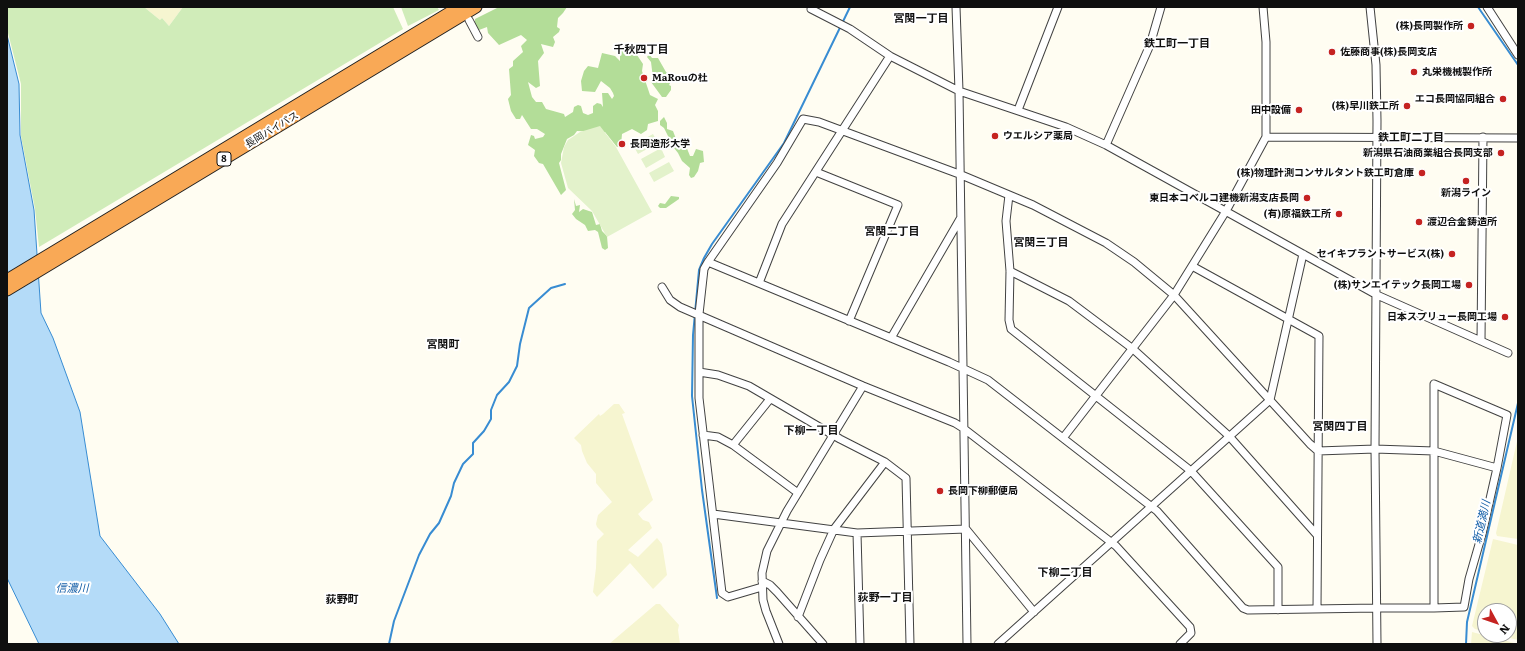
<!DOCTYPE html>
<html>
<head>
<meta charset="utf-8">
<style>
  body { margin:0 }
  #map { position:relative; width:1525px; height:651px; overflow:hidden; background:#fffdf2; font-family:Literata,serif }
  canvas { display:block }
  .frame { position:absolute; inset:0; border:8px solid #0f0f0f; pointer-events:none }
  .north { position:absolute; left:1477px; top:603px; width:40px; height:40px; box-sizing:border-box; background:#fff; border:1px solid #9f9f9f; border-radius:50%; rotate:130deg; font-size:11px; font-weight:700; line-height:16px; text-align:center; color:#0f0f0f }
  .north::after { content:''; display:block; margin:auto; width:14px; height:18px; background:#c52321; clip-path:polygon(50% 0,100% 100%,50% 72%,0 100%) }
</style>
</head>
<body>
<div id="map">
<canvas width="1525" height="651"></canvas>
<div class="frame"></div>
<div class="north">N</div>
</div>
<script>
const c = document.querySelector('canvas').getContext('2d');
c.lineJoin = 'round';
function fillPath(path, color) {
  c.fillStyle = color;
  c.fill(path, 'evenodd');
}
function toPath(rows) {
  const path = new Path2D();
  for (const r of rows) {
    path.moveTo(r[0], r[1]);
    for (let i = 2; i < r.length; i += 2) path.lineTo(r[i], r[i + 1]);
  }
  return path;
}
function strokePath(path, color, width, dash) {
  c.strokeStyle = color;
  c.lineWidth = width;
  c.lineCap = dash ? 'butt' : 'round';
  c.setLineDash(dash || []);
  c.stroke(path);
}
function drawText(font, color, halo, rows, align = 'center') {
  c.font = font + ' Literata,"Noto Sans JP",serif';
  c.lineWidth = 4;
  c.setLineDash([]);
  c.textBaseline = 'middle';
  c.strokeStyle = halo;
  c.fillStyle = color;
  for (const [text, x, y, turn = 0] of rows) {
    c.save();
    c.translate(x, y);
    c.rotate((+turn || 0) * Math.PI / 180);
    c.textAlign = isNaN(turn) ? turn : align;
    if (halo) c.strokeText(text, 0, 0);
    c.fillText(text, 0, 0);
    c.restore();
  }
}
const farmland = toPath([
  [144,7,183,7,169,26,162,18,160,20],
  [614,404,619,404,625,413,622,414,653,500,638,514,643,520,649,522,652,528,628,550,638,557,657,538,662,544,667,575,653,589,630,563,597,597,593,592,596,568,597,541,604,534,597,527,596,524,598,515,612,502,596,483,596,474,587,463,582,451,581,445,574,438,599,414,600,416,603,414],
  [1518,437,1518,539,1497,536,1496,533],
  [1493,539,1518,545,1518,640,1498,635,1509,635,1509,611,1485,611,1485,632,1475,629,1472,626],
  [656,604,660,604,679,625,678,630,680,644,609,644],
  [1472,632,1518,644,1471,644]
]);
const green = toPath([
  [7,7,144,7,160,20,162,18,169,26,183,7,393,7,403,29,39,247,35,209,21,136,21,84,7,29],
  [401,7,437,7,439,10,408,26]
]);
const forest = toPath([
  [499,7,567,7,563,13,558,18,557,27,560,29,559,32,553,37,555,42,553,47,541,44,544,53,538,61,540,86,536,88,528,82,532,97,536,102,542,102,546,109,564,114,565,117,573,112,574,107,578,105,581,106,583,113,588,115,593,113,593,106,597,103,601,104,603,107,602,93,608,93,612,99,614,96,613,93,610,88,601,81,595,92,582,91,581,81,584,71,588,66,598,68,602,53,615,56,620,61,620,50,623,44,635,52,643,64,642,71,650,95,658,99,655,105,658,111,658,121,648,124,647,130,641,134,632,129,622,134,621,145,617,147,605,132,577,131,574,135,567,139,561,154,561,160,559,163,566,190,561,195,543,164,539,163,534,156,535,150,528,145,531,135,534,136,535,139,543,137,545,134,537,129,531,129,522,115,520,119,516,119,511,111,508,99,511,95,509,69,513,66,513,61,523,52,521,46,527,40,521,35,499,45,488,33,487,27,479,30,475,24,475,19],
  [649,54,652,58,658,58,666,72,669,73,670,83,669,85,671,86,671,90,666,97,662,97,651,82,653,78,651,62,647,57],
  [664,117,667,123,667,129,673,131,678,144,686,146,690,156,693,156,696,149,703,151,704,162,700,163,698,171,694,177,691,178,689,175,690,168,682,161,678,153,674,148,664,128,660,125,660,121],
  [671,196,679,197,679,199,666,208,660,208,658,206,660,203,665,204],
  [574,199,576,206,580,205,579,212,583,209,592,212,596,225,600,224,602,231,607,236,608,248,605,250,602,248,598,232,595,230,588,231,585,225,576,219,572,214,575,210]
]);
const pitch = toPath([
  [600,126,616,147,652,212,607,237,592,211,568,188,561,163,564,147,568,140,580,132],
  [653,134,658,143,638,154,633,145],
  [661,148,665,157,646,168,641,159],
  [669,162,674,171,654,182,649,173]
]);
const water = toPath([
  [7,35,19,84,20,135,34,210,41,313,53,338,80,412,100,536,160,614,179,644,39,644,7,578,7,35]
]);
const stream = toPath([
  [1478,7,1518,65],
  [717,598,702,490,692,396,693,335,699,270,704,258,712,244,784,143,850,7],
  [389,644,394,621,419,555,430,534,439,523,451,496,454,483,463,464,473,454,473,443,484,431,491,419,491,410,497,395,509,382,517,366,520,344,529,308,551,288,565,284],
  [1466,644,1467,622,1518,403]
]);
const minor = toPath([
  [956,7,959,91,967,644],
  [1370,7,1376,65,1377,121,1375,449,1377,644],
  [1487,7,1518,55],
  [811,9,850,29,890,56],
  [469,20,478,37],
  [1018,110,1058,7],
  [1266,137,1518,138],
  [1106,145,1150,45,1161,7],
  [816,172,898,205,849,321],
  [1009,195,1006,221,1010,271,1009,320,1011,329,1191,471,1278,567,1278,610],
  [708,262,949,362,988,380,1157,511,1243,608,1248,610,1377,608,1434,608,1464,607,1469,579,1482,534,1497,468,1507,415,1434,384,1434,608],
  [1192,266,1319,336,1317,609],
  [1010,271,1069,301,1133,349,1229,436,1317,535],
  [759,283,782,224,890,56,959,91,1066,127,1106,145,1377,295,1508,353],
  [662,287,670,300,680,307,863,386,955,423,963,428,1116,546,1190,627,1191,633,1180,644],
  [891,338,960,219],
  [1481,341,1483,137],
  [699,372,718,375,749,386,840,439,885,462,906,478,910,644],
  [703,435,718,437,733,445,798,493],
  [1063,438,1174,295,1226,211,1266,137,1266,42,1263,7],
  [733,445,770,399],
  [713,514,857,533,966,529,1034,612],
  [857,533,860,644],
  [762,581,770,585,777,592,823,644],
  [762,587,728,597,722,593,699,398,699,314,704,269,708,262,777,163,803,119,819,122,959,174,1033,205,1106,243,1134,262,1174,295,1310,444,1318,451,1375,449,1434,451,1497,468],
  [798,617,820,560,834,529,885,462],
  [779,644,766,611,763,600,762,573,767,551,787,511,863,386],
  [998,644,1270,400,1303,254]
]);
const highway = toPath([
  [7,280,459,7],
  [7,290,476,7]
]);
const markers = [
  [1471,26,4,"#c52321"],
  [1332,52,4,"#c52321"],
  [1414,72,4,"#c52321"],
  [644,78,4,"#c52321"],
  [1503,99,4,"#c52321"],
  [1407,106,4,"#c52321"],
  [1299,110,4,"#c52321"],
  [995,136,4,"#c52321"],
  [622,144,4,"#c52321"],
  [1501,153,4,"#c52321"],
  [1422,173,4,"#c52321"],
  [1466,181,4,"#c52321"],
  [1307,198,4,"#c52321"],
  [1339,214,4,"#c52321"],
  [1419,222,4,"#c52321"],
  [1452,254,4,"#c52321"],
  [1469,285,4,"#c52321"],
  [1505,317,4,"#c52321"],
  [940,491,4,"#c52321"]
];
const shields = [
  [224,159,14]
];
const shieldNames = [
  ["8",224,159]
];
const poiNames = [
  ["(株)長岡製作所",1463,26],
  ["佐藤商事(株)長岡支店",1340,52,"left"],
  ["丸栄機械製作所",1422,72,"left"],
  ["MaRouの杜",652,78,"left"],
  ["エコ長岡協同組合",1495,99],
  ["(株)早川鉄工所",1399,106],
  ["田中設備",1291,110],
  ["ウエルシア薬局",1003,136,"left"],
  ["長岡造形大学",630,144,"left"],
  ["新潟県石油商業組合長岡支部",1493,153],
  ["(株)物理計測コンサルタント鉄工町倉庫",1414,173],
  ["新潟ライン",1466,193,"center"],
  ["東日本コベルコ建機新潟支店長岡",1299,198],
  ["(有)原福鉄工所",1331,214],
  ["渡辺合金鋳造所",1427,222,"left"],
  ["セイキプラントサービス(株)",1444,254],
  ["(株)サンエイテック長岡工場",1461,285],
  ["日本スプリュー長岡工場",1497,317],
  ["長岡下柳郵便局",948,491,"left"]
];
const streetNames = [
  ["長岡バイパス",272,130,-31]
];
const neighbourhoodNames = [
  ["宮関一丁目",921,19],
  ["鉄工町一丁目",1177,44],
  ["千秋四丁目",641,50],
  ["鉄工町二丁目",1411,138],
  ["宮関二丁目",892,232],
  ["宮関三丁目",1041,243],
  ["宮関町",443,345],
  ["宮関四丁目",1340,427],
  ["下柳一丁目",811,431],
  ["下柳二丁目",1065,573],
  ["荻野一丁目",885,598],
  ["荻野町",342,600]
];
const waterNames = [
  ["新道満川",1482,522,-77],
  ["信濃川",72,589]
];
fillPath(farmland, '#f6f5d0');
fillPath(green, '#d0ecb9');
fillPath(forest, '#b3dd98');
fillPath(pitch, '#e3f2cb');
fillPath(water, '#b4dbf8');
strokePath(water, '#388cd2', 1);
strokePath(stream, '#388cd2', 2);
strokePath(minor, '#424242', 9);
strokePath(highway, '#202020', 13);
strokePath(minor, '#fff', 7);
strokePath(highway, '#f9a956', 11);
for (const [x, y, r, color] of markers) {
  const dot = new Path2D();
  dot.arc(x, y, r, 0, 2 * Math.PI);
  c.fillStyle = color;
  c.fill(dot);
  strokePath(dot, '#fff', 1.5);
}
for (const [x, y, w] of shields) {
  const box = new Path2D();
  box.roundRect(x - w / 2, y - 7, w, 14, 3);
  c.fillStyle = '#fff';
  c.fill(box);
  strokePath(box, '#0f0f0f', 1);
}
drawText('bold 9px', '#0f0f0f', null, shieldNames);
drawText('bold 10px', '#0f0f0f', '#fff', poiNames, 'right');
drawText('10px', '#0f0f0f', '#fff', streetNames);
drawText('bold 11px', '#0f0f0f', '#fff', neighbourhoodNames);
drawText('italic 11px', '#135ea7', '#fff', waterNames);
</script>
</body>
</html>
